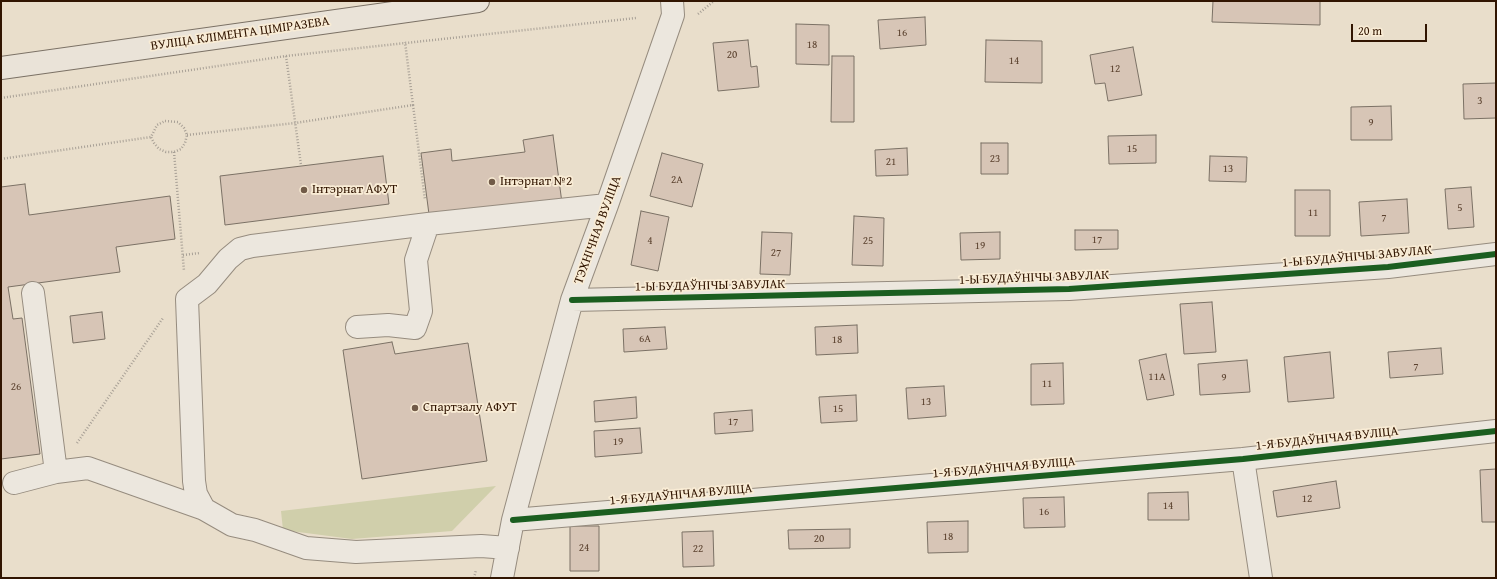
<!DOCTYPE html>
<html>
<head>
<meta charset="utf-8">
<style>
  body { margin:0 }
  #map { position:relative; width:1497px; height:579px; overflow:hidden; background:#e9decb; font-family:"Gentium Book Plus",serif }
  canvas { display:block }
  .frame { position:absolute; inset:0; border:2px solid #311501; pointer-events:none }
  .scale { position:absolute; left:1351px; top:24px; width:76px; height:18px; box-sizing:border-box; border:2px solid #311501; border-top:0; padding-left:5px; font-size:12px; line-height:14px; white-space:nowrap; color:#311501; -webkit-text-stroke:3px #f9ecd5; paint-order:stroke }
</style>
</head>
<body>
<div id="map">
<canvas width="1497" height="579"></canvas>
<div class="frame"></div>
<div class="scale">20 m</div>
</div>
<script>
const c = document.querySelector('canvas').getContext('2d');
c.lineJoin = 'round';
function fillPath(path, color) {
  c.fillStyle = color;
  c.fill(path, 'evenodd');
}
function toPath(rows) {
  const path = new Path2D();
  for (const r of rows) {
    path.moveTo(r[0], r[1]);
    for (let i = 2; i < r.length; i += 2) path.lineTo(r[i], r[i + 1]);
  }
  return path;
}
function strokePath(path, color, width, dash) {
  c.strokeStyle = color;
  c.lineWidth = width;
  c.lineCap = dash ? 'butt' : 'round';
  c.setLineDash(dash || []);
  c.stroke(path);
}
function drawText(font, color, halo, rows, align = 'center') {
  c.font = font + ' "Gentium Book Plus",serif';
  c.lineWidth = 3.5;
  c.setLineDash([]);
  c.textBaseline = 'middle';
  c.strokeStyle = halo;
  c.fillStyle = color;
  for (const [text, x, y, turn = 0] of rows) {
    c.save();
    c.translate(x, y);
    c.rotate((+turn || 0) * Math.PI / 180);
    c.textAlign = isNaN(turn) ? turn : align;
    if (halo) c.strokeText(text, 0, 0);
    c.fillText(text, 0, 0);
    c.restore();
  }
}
const green = toPath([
  [496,486,452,531,352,539,283,530,281,511]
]);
const building = toPath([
  [1213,1,1320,1,1320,25,1212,22,1213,1],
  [925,17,926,45,880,49,878,20,925,17],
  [796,24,829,25,829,65,796,64,796,24],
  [748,40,751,67,757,66,759,87,718,91,713,43,748,40],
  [986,40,1042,41,1042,83,985,82,986,40],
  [1133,47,1142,95,1108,101,1105,83,1095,84,1090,55,1133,47],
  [832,56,854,56,854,122,831,122,832,56],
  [1496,83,1496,118,1464,119,1463,84,1496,83],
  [1391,106,1392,140,1351,140,1351,107,1391,106],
  [553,135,562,203,430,222,421,153,451,149,452,161,525,152,523,140,553,135],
  [1156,135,1156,163,1109,164,1108,136,1156,135],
  [981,143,1008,143,1008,174,981,174,981,143],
  [907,148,908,175,876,176,875,150,907,148],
  [662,153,703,164,692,207,650,196,662,153],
  [383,156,389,204,225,225,220,176,383,156],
  [1210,156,1247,157,1246,182,1209,181,1210,156],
  [25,184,29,215,170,196,175,239,116,247,120,272,8,287,13,319,22,318,40,454,1,459,1,187,25,184],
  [1471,187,1474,227,1448,229,1445,189,1471,187],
  [1295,190,1330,190,1330,236,1295,236,1295,190],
  [1407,199,1409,233,1361,236,1359,202,1407,199],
  [641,211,669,217,658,271,631,265,641,211],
  [854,216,884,218,883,266,852,265,854,216],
  [1075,230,1118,230,1118,249,1075,250,1075,230],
  [762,232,792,233,790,275,760,274,762,232],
  [1000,232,1000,259,961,260,960,233,1000,232],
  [1212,302,1216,352,1184,354,1180,304,1212,302],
  [102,312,105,339,73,343,70,316,102,312],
  [857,325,858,353,816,355,815,327,857,325],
  [665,327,667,349,624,352,623,329,665,327],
  [392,342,395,354,468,343,487,461,362,479,343,350,392,342],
  [1441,348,1443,374,1390,378,1388,352,1441,348],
  [1330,352,1334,398,1288,402,1284,357,1330,352],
  [1166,354,1174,395,1147,400,1139,360,1166,354],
  [1247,360,1250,392,1200,395,1198,364,1247,360],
  [1063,363,1064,404,1031,405,1031,364,1063,363],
  [944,386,946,416,908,419,906,388,944,386],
  [856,395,857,421,821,423,819,397,856,395],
  [636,397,637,418,595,422,594,401,636,397],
  [752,410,753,431,715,434,714,413,752,410],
  [640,428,642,453,595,457,594,431,640,428],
  [1496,469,1496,522,1482,522,1480,470,1496,469],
  [1336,481,1340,508,1277,517,1273,491,1336,481],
  [1188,492,1189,520,1148,520,1148,493,1188,492],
  [1064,497,1065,527,1024,528,1023,498,1064,497],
  [968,521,968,552,928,553,927,522,968,521],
  [570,526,599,526,599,571,570,571,570,526],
  [850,529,850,548,789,549,788,530,850,529],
  [713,531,714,566,683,567,682,532,713,531]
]);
const path = toPath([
  [698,14,714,1],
  [286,56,301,165],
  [1,98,286,56,636,18],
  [413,105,425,200],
  [165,121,178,122,184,128,187,135,185,143,181,149,174,152,166,152,159,149,154,143,151,137,157,125,165,121],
  [187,135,295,123,413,105,405,42],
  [174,152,184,271],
  [1,159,151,137],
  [183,255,200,253],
  [77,443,163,318],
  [474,578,476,570]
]);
const minor = toPath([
  [33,293,56,472],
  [572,300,1069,289,1388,267,1496,254],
  [357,327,388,325,415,328,421,311,416,260,428,224],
  [1243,459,1261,578],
  [14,483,56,472,88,468,204,509,232,525,255,530,306,548,356,552,481,546,508,548],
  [204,509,196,494,194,481,187,299,207,284,228,259,240,249,252,246,428,224,607,205],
  [513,520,1243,459,1496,431],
  [502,578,513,520,572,300,607,205,673,15,672,1]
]);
const major = toPath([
  [1,68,478,1]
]);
const cycleway = toPath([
  [572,300,1069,289,1388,267,1496,254],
  [513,520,1243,459,1496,431]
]);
const markers = [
  [492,182,4,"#715b48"],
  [304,190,4,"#715b48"],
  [415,408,4,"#715b48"]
];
const numberNames = [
  ["16",902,33],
  ["18",812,45],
  ["20",732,55],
  ["14",1014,61],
  ["12",1115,69],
  ["3",1480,101],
  ["9",1371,123],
  ["15",1132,149],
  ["23",995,159],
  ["21",891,162],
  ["13",1228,169],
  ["2А",677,180],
  ["5",1460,208],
  ["11",1313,213],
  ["7",1384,218],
  ["17",1097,240],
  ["4",650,241],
  ["25",868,241],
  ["19",980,246],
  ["27",776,253],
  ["6А",645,339],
  ["18",837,340],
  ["7",1416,367],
  ["11А",1157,377],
  ["9",1224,378],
  ["11",1047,384],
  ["26",16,387],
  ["13",926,402],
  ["15",838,409],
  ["17",733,422],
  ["19",618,442],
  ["12",1307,499],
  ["14",1168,506],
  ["16",1044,512],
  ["18",948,537],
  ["20",819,539],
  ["24",584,548],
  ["22",698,549]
];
const streetNames = [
  ["ВУЛІЦА КЛІМЕНТА ЦІМІРАЗЕВА",240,34,-8],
  ["ТЭХНІЧНАЯ ВУЛІЦА",598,230,-70],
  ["1-Ы БУДАЎНІЧЫ ЗАВУЛАК",1357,257,-5],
  ["1-Ы БУДАЎНІЧЫ ЗАВУЛАК",1034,278,-2],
  ["1-Ы БУДАЎНІЧЫ ЗАВУЛАК",710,286,-1],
  ["1-Я БУДАЎНІЧАЯ ВУЛІЦА",1327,439,-6],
  ["1-Я БУДАЎНІЧАЯ ВУЛІЦА",1004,468,-5],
  ["1-Я БУДАЎНІЧАЯ ВУЛІЦА",681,495,-5]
];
const poiNames = [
  ["Інтэрнат №2",500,182],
  ["Інтэрнат АФУТ",312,190],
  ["Спартзалу АФУТ",423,408]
];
fillPath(green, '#d0cfab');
fillPath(building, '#d7c5b6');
strokePath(building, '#7b7165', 1);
strokePath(minor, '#968c7f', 24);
strokePath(major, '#7b7165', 24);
strokePath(path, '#a8a096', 2.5, [1, 2]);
strokePath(minor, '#ece7de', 22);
strokePath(major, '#eae3d8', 22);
strokePath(cycleway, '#1b5e20', 6);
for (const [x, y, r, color] of markers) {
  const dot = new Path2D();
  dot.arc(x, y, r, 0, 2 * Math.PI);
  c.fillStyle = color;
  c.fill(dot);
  strokePath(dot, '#f9ecd5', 1.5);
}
drawText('11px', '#5b422f', null, numberNames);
drawText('13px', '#311501', '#f9ecd5', streetNames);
drawText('13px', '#311501', '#f9ecd5', poiNames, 'left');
</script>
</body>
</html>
